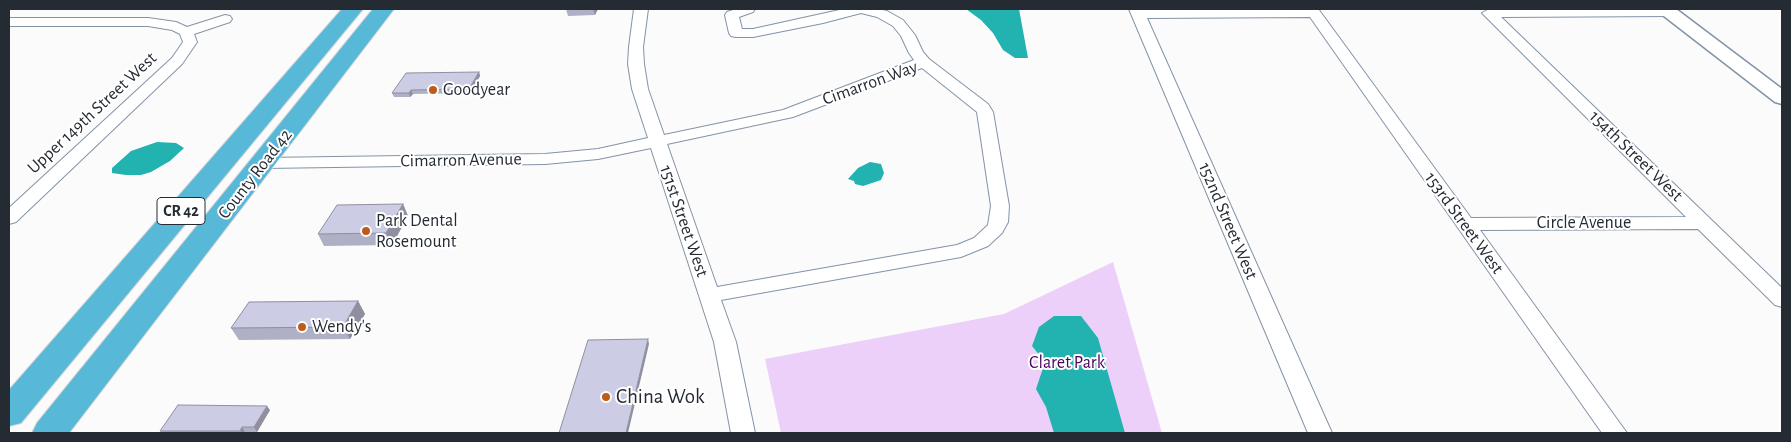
<!DOCTYPE html>
<html>
<head>
<meta charset="utf-8">
<style>
  body { margin:0 }
  #map { position:relative; width:1791px; height:442px; overflow:hidden; background:#fbfbfb; font-family:"Alegreya Sans",sans-serif }
  canvas { display:block }
  .frame { position:absolute; inset:0; border:10px solid #252b33; pointer-events:none }
</style>
</head>
<body>
<div id="map">
<canvas width="1791" height="442"></canvas>
<div class="frame"></div>
</div>
<script>
const c = document.querySelector('canvas').getContext('2d');
c.lineJoin = 'round';
function fillPath(path, color) {
  c.fillStyle = color;
  c.fill(path, 'evenodd');
}
function toPath(rows) {
  const path = new Path2D();
  for (const r of rows) {
    path.moveTo(r[0], r[1]);
    for (let i = 2; i < r.length; i += 2) path.lineTo(r[i], r[i + 1]);
  }
  return path;
}
function strokePath(path, color, width, dash) {
  c.strokeStyle = color;
  c.lineWidth = width;
  c.lineCap = dash ? 'butt' : 'round';
  c.setLineDash(dash || []);
  c.stroke(path);
}
function drawText(font, color, halo, rows, align = 'center') {
  c.font = font + ' "Alegreya Sans",sans-serif';
  c.lineWidth = 4;
  c.setLineDash([]);
  c.textBaseline = 'middle';
  c.strokeStyle = halo;
  c.fillStyle = color;
  for (const [text, x, y, turn = 0] of rows) {
    c.save();
    c.translate(x, y);
    c.rotate((+turn || 0) * Math.PI / 180);
    c.textAlign = isNaN(turn) ? turn : align;
    if (halo) c.strokeText(text, 0, 0);
    c.fillText(text, 0, 0);
    c.restore();
  }
}
const green = toPath([
  [1113,262,1162,433,781,433,765,359,1004,314]
]);
const water = toPath([
  [966,9,1019,9,1028,58,1015,58,1003,50,993,33,981,20],
  [157,142,176,143,184,148,170,161,151,172,141,175,126,175,112,173,112,168,131,151],
  [870,162,881,164,884,173,881,180,863,186,855,184,854,181,848,179,858,168],
  [1054,316,1081,316,1098,338,1125,433,1054,433,1046,407,1036,389,1045,362,1032,346,1039,327]
]);
const minor = toPath([
  [634,9,648,9,643,47,644,64,648,89,664,135,783,110,914,60,909,53,901,36,893,26,877,17,861,13,823,23,753,37,736,37,731,36,729,33,725,15,727,12,736,9,755,9,753,12,739,17,742,29,753,29,844,9,878,9,887,11,903,20,915,35,923,52,929,59,988,104,993,112,1009,206,1008,222,1002,233,988,246,961,257,721,300,736,342,755,433,731,433,714,342,651,148,598,159,545,164,264,168,258,167,255,163,258,159,264,158,545,154,598,149,648,138,632,89,628,64,629,47,634,9],
  [922,68,977,112,991,206,988,225,974,238,957,245,717,287,667,144,793,117,922,68],
  [1129,9,1319,10,1471,218,1686,217,1482,13,1489,9,1676,9,1678,12,1676,15,1671,16,1501,17,1782,288,1782,307,1775,305,1698,229,1480,230,1627,433,1602,433,1310,17,1147,18,1332,433,1308,433,1129,9],
  [225,15,230,16,232,19,230,22,194,34,197,42,182,64,16,222,9,224,9,208,172,58,183,42,180,34,172,30,148,26,9,26,9,18,148,18,176,22,187,27,225,15]
]);
const tertiary = toPath([
  [1658,9,1676,9,1782,89,1782,104,1775,102,1660,13,1658,9]
]);
const trunk = toPath([
  [342,9,363,9,21,423,9,426,9,390,342,9],
  [373,9,394,9,69,433,32,433,37,423,373,9]
]);
const wall = toPath([
  [566,9,598,9,595,15,568,16],
  [479,72,480,76,470,93,413,94,410,97,394,97,392,93],
  [403,204,408,216,392,245,324,246,318,234],
  [358,301,365,314,350,339,239,340,231,328],
  [270,410,257,432,245,432,244,433,162,433,160,431]
]);
const shadedWall = toPath([
  [593,9,598,9,595,15],
  [479,72,480,76,470,93,469,89],
  [411,90,413,94,410,97,409,93],
  [403,204,408,216,392,245,386,233],
  [358,301,365,314,350,339,343,327],
  [648,339,649,344,628,433,626,433],
  [267,406,270,410,257,432,254,427],
  [242,427,245,432,244,433,242,433,240,431]
]);
const building = toPath([
  [479,72,469,89,411,90,409,93,392,93,406,73,479,72],
  [403,204,386,233,318,234,337,205,403,204],
  [358,301,343,327,231,328,249,302,358,301],
  [648,339,626,433,559,433,588,340,648,339],
  [178,405,267,406,254,427,242,427,240,431,160,431,178,405]
]);
const markers = [
  [433,90,5,"#bc5b1a"],
  [366,231,5,"#bc5b1a"],
  [302,327,5,"#bc5b1a"],
  [606,397,5,"#bc5b1a"]
];
const shields = [
  [181,211,48]
];
const shieldNames = [
  ["CR 42",181,211]
];
const streetNames = [
  ["Cimarron Way",870,83,-20],
  ["Upper 149th Street West",92,113,-43],
  ["154th Street West",1636,156,44],
  ["Cimarron Avenue",461,160,-1],
  ["County Road 42",255,174,-52],
  ["151st Street West",684,221,71],
  ["152nd Street West",1228,221,67],
  ["153rd Street West",1464,223,54],
  ["Circle Avenue",1584,223]
];
const poiNames = [
  ["Goodyear",443,90],
  ["Park Dental",376,221],
  ["Rosemount",376,242],
  ["Wendy's",312,327]
];
const parkNames = [
  ["Claret Park",1067,363]
];
const nearPoinames = [
  ["China Wok",616,397]
];
fillPath(green, '#edd0f9');
fillPath(water, '#22b2b0');
strokePath(minor, '#8393a7', 2);
strokePath(tertiary, '#8393a7', 3);
strokePath(trunk, '#d3d5d6', 2);
fillPath(minor, '#fff');
fillPath(tertiary, '#fff');
fillPath(trunk, '#58b8d7');
fillPath(wall, '#afafc5');
fillPath(shadedWall, '#8f8fa0');
fillPath(building, '#cccce5');
strokePath(building, '#8f8fa0', 1);
for (const [x, y, r, color] of markers) {
  const dot = new Path2D();
  dot.arc(x, y, r, 0, 2 * Math.PI);
  c.fillStyle = color;
  c.fill(dot);
  strokePath(dot, '#fff', 2);
}
for (const [x, y, w] of shields) {
  const box = new Path2D();
  box.roundRect(x - w / 2, y - 13.5, w, 27, 4);
  c.fillStyle = '#fff';
  c.fill(box);
  strokePath(box, '#252b33', 1);
}
drawText('bold 16px', '#252b33', null, shieldNames);
drawText('18px', '#252b33', '#fff', streetNames);
drawText('18px', '#252b33', '#fff', poiNames, 'left');
drawText('18px', '#49045c', '#fff', parkNames);
drawText('21px', '#252b33', '#fff', nearPoinames, 'left');
</script>
</body>
</html>
